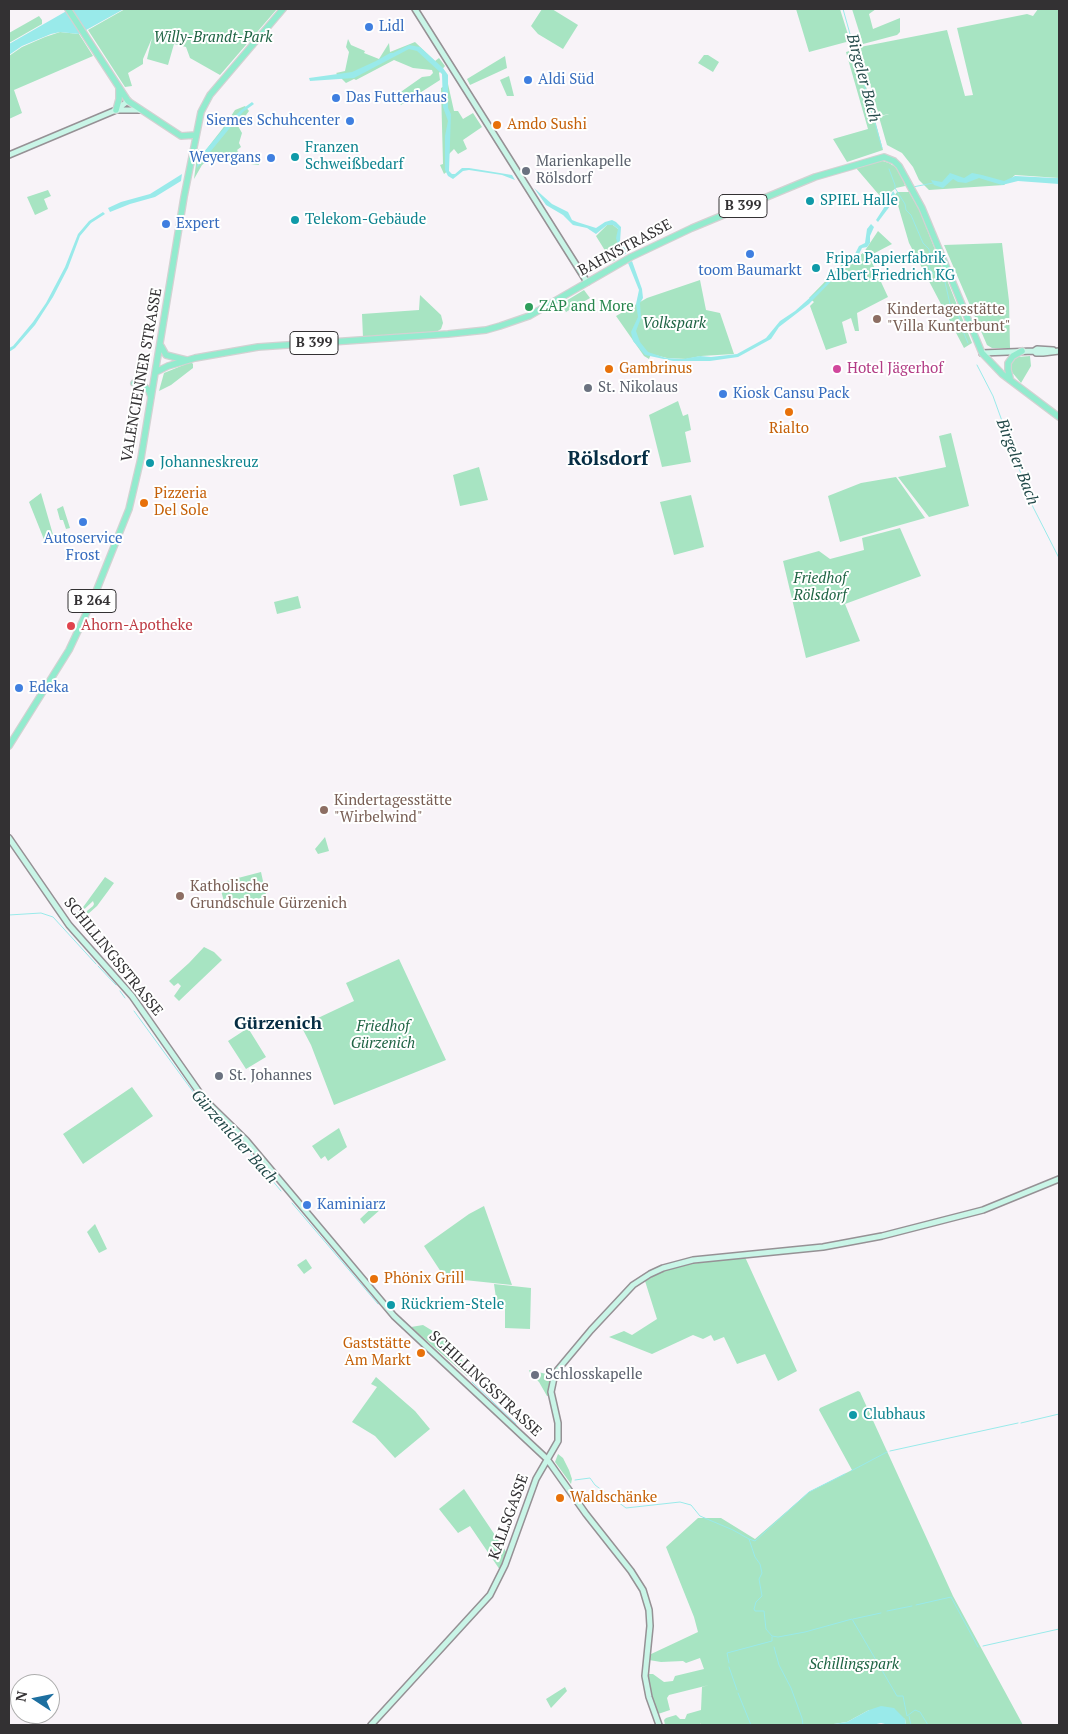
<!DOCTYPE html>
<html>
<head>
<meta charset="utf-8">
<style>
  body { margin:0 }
  #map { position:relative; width:1068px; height:1734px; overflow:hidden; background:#f8f3f8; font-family:"PT Serif",serif }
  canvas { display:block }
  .frame { position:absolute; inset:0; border:10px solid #333133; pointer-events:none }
  .north { position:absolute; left:10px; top:1674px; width:50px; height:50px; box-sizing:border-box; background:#fff; border:1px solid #adadad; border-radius:50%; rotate:281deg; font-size:14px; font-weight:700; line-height:20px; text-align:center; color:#333133 }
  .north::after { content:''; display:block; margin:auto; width:18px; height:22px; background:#1d6fa0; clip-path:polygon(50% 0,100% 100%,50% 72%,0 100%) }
</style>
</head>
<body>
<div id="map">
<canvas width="1068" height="1734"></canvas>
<div class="frame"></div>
<div class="north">N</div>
</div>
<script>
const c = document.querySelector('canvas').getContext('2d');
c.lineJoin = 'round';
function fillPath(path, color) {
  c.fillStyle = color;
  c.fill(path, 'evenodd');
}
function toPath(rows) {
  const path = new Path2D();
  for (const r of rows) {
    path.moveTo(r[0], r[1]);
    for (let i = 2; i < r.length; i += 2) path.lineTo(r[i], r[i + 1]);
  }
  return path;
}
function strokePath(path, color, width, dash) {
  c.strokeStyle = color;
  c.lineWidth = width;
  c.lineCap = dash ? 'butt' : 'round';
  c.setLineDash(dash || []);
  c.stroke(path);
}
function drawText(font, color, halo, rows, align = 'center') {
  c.font = font + ' "PT Serif",serif';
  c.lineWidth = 4;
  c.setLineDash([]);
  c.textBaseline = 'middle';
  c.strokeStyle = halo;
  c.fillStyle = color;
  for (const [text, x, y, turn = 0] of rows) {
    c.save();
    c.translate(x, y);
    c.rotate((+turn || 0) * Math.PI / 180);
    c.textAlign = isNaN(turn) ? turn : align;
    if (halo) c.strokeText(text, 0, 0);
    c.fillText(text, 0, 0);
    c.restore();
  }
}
const green = toPath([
  [125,9,277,9,220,75,190,58,186,47,174,44,168,65,147,59,152,38,143,59,143,64,128,73,132,86,125,87,88,30],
  [542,9,552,9,578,25,563,49,538,34,531,26],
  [796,9,840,9,850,41,809,52],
  [852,9,876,9,869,14,873,29,900,18,900,32,897,35,863,44],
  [1038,9,1059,9,1059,178,1015,175,1004,185,929,190,919,180,913,167,902,153,887,145,879,117,889,114,879,116,860,47,947,30,965,96,973,95,957,28,1027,14,1033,16],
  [39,16,42,20,42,24,9,43,9,33],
  [60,32,79,34,93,56,14,90,22,113,9,119,9,56,22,47,45,37],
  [348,39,351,45,365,51,364,53,379,59,389,43,390,52,415,42,435,61,439,58,445,66,439,73,440,80,401,105,395,96,422,77,430,76,433,73,432,70,413,68,394,60,356,80,354,79,346,83,336,73,345,71,349,52,346,47],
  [856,49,883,150,847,162,833,139,868,129,846,52],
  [704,55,708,55,719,62,713,72,698,63],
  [505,56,507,68,470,85,467,79],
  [509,76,514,96,507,96,500,80],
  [448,84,454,111,458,111,463,119,473,113,482,127,463,140,467,149,458,154,454,149,449,154,449,170,444,174,440,165,443,164,441,88],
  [245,106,249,111,238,126,242,133,239,143,241,147,237,150,242,157,257,159,259,165,210,159,202,165,194,179,198,149,205,151,223,128,235,110],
  [880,160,889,163,897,168,903,179,905,186,896,188,891,192,886,203,856,168],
  [48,190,51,196,44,199,48,209,35,215,27,197],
  [897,192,909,192,919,209,972,343,964,348,909,243,895,195],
  [607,225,613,225,618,229,618,245,624,255,612,262,596,236],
  [878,231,892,244,869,256,888,297,857,313,859,331,855,331,851,318,842,322,847,343,826,350,810,306,814,302,809,298,849,257,853,261,864,252],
  [1002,243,1009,301,1010,348,992,348,987,345,944,245],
  [700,280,706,310,720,313,734,354,701,356,686,359,667,358,651,354,649,359,644,356,616,316,647,298],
  [584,290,590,298,566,312,561,304],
  [420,295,441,315,443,323,441,329,436,332,363,338,362,314,419,310],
  [1030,356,1031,366,1021,383,1011,371,1011,362,1018,357],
  [191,362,193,364,193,368,171,385,159,391,164,373],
  [678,401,683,416,688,414,691,430,685,432,691,462,662,467,649,415],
  [951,433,969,506,929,517,898,477,946,467,939,436],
  [479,467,488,500,460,506,453,475],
  [896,477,925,518,840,542,828,496,861,483],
  [41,493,54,538,45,542,29,502],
  [691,495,704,547,674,555,660,502],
  [63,506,70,528,66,529,63,520,60,520,57,509],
  [900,528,921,576,845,604,860,641,806,658,783,561,819,551,830,559,864,550,862,538],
  [298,596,301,608,277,614,274,602],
  [325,837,329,851,318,854,315,849],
  [261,872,267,899,226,909,219,883],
  [105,877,114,883,97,906,78,923,76,920,93,906,94,904,93,901,75,918,73,916,81,910],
  [204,947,214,952,222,960,179,1001,174,996,181,986,178,983,174,986,169,981,189,963],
  [399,959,446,1060,334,1105,311,1045,301,1026,354,1001,346,983],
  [248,1028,266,1057,246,1069,228,1041],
  [132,1087,153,1116,83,1164,63,1134],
  [339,1128,347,1147,328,1161,325,1156,321,1159,312,1146],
  [377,1203,381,1209,364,1224,360,1219],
  [484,1206,512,1285,445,1278,424,1246,469,1214],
  [95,1224,107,1249,99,1253,87,1232],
  [745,1257,797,1371,778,1381,765,1354,737,1364,724,1337,714,1341,711,1335,703,1339,693,1335,652,1354,609,1337,624,1331,632,1335,657,1319,645,1281,663,1271,683,1265],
  [306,1259,312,1268,304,1274,297,1265],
  [494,1284,531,1288,530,1329,505,1328,505,1307,497,1305],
  [423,1325,441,1336,455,1349,470,1373,467,1376,411,1327],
  [529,1370,551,1375,549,1396,547,1396,539,1382,530,1373],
  [376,1377,415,1411,430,1429,395,1458,375,1436,352,1422,377,1387,371,1384],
  [858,1391,860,1392,953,1596,1023,1725,906,1725,905,1719,869,1710,847,1722,827,1725,701,1725,701,1723,700,1725,665,1725,664,1720,666,1718,676,1715,680,1719,685,1719,687,1714,701,1710,702,1687,709,1685,669,1695,667,1698,670,1710,658,1714,650,1691,648,1674,653,1674,664,1682,673,1681,675,1676,704,1669,700,1658,686,1663,683,1661,661,1662,649,1660,649,1655,698,1632,694,1617,666,1547,698,1518,721,1518,755,1539,809,1492,852,1470,819,1410,820,1408],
  [558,1454,563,1458,569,1470,572,1479,571,1484,555,1462],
  [464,1489,507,1553,500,1570,470,1526,458,1533,439,1509],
  [565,1687,567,1691,551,1708,546,1699]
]);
const water = toPath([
  [70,9,124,9,79,34,60,32,51,34,22,46,9,55,9,44],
  [409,45,420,47,443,68,448,75,448,108,451,114,449,171,452,174,455,174,462,168,469,168,512,175,515,180,502,175,469,170,463,171,453,179,448,176,445,170,445,136,448,121,443,107,442,74,417,51,409,49,354,78,310,81,309,78,352,72,376,61,390,53,393,53],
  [252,102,254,104,243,112,197,168,198,159,231,120,241,110],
  [950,173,964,178,972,173,982,175,1004,181,1015,176,1055,178,1059,178,1059,184,1018,181,1002,185,979,178,966,183,958,182,953,179,943,188,934,185,931,180,942,182],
  [182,174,181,181,155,197,130,204,110,212,108,208,121,202,150,194],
  [534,188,552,204,568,212,572,220,577,222,596,228,605,222,612,220,616,222,621,227,620,242,628,252,624,255,618,245,616,238,618,229,613,225,607,225,596,234,587,228,573,225,563,215,546,205],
  [893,191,895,194,890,206,878,222,876,220,887,203],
  [103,212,105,214,91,223,80,236,68,268,53,297,35,325,15,348,9,352,9,348,13,346,33,322,46,303,65,267,78,234,89,221],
  [871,224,874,227,870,236,870,243,867,247,862,248,858,256,849,263,809,304,779,327,771,339,738,357,710,361,673,361,645,355,633,341,631,332,638,317,636,304,639,290,628,263,632,261,642,289,643,298,640,303,641,318,636,331,640,342,648,352,666,358,683,359,700,356,711,357,737,354,766,338,780,321,795,311,823,286,847,260,855,254,859,246,865,243,867,229],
  [881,1706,894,1708,905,1719,906,1725,889,1725,881,1723,872,1725,827,1725,847,1722,869,1710]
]);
const stream = toPath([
  [843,9,882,148],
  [889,169,895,185,895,188,905,204,906,210,911,215,923,243,929,249,930,255,929,268,933,273,945,282,950,304,959,317,962,329,968,343],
  [913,187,933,183],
  [977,365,993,396,1033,507,1059,558],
  [9,915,41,913,53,917,96,964],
  [98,966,116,985],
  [120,991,125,998],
  [134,1011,205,1108,230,1129,281,1191],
  [292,1203,378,1304],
  [472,1382,516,1424],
  [1021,1423,1059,1414],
  [890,1451,1018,1423],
  [851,1471,887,1452],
  [575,1480,590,1478,595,1485,626,1508,680,1502,691,1505,700,1516,733,1530,749,1539,755,1557,760,1564,762,1573,759,1579,762,1596,756,1602,754,1609,755,1611,764,1611,766,1629,772,1636,778,1637,805,1632,852,1619,897,1696,903,1696,907,1716,915,1710,920,1712,928,1725],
  [749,1539,755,1541,809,1492,845,1474],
  [916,1605,951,1597,978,1647],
  [887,1611,912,1606],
  [853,1619,881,1613],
  [983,1646,1059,1629],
  [774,1647,779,1665,791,1688,802,1718,803,1725],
  [729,1663,727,1653,772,1641,772,1637],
  [729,1667,737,1690],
  [738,1693,751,1725],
  [909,1716,911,1725]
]);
const secondary = toPath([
  [415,9,587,282],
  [116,110,140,110],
  [9,155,116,110,128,101],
  [1034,351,1037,349,1053,350],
  [982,353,1034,351,1036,353,1043,353,1059,351],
  [9,838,69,925,132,996,204,1099,246,1140,394,1316,547,1459,586,1514,631,1571,643,1590,649,1610,650,1626,645,1676,649,1697,659,1725],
  [371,1725,490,1595,505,1565,536,1479,558,1441,558,1423,551,1392,555,1373,591,1330,633,1285,650,1274,663,1268,693,1260,823,1247,882,1236,983,1210,1059,1179]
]);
const primary = toPath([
  [68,9,128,101,181,136,196,135],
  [116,110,119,99,119,88],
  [161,346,166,355,186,360],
  [156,372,168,366,195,358,258,347,448,334,486,330,500,326,529,316,631,257,692,228,815,177,884,157,894,161,899,166,922,208,982,353,1002,374,1059,417],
  [1010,378,1008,370,1008,363,1013,356,1022,351],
  [134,383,145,387,149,391,151,397],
  [9,746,69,650,93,599,129,509,141,458,184,197,201,112,210,95,283,9]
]);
const markers = [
  [369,27,5,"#3f7fe0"],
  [528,80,5,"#3f7fe0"],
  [336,98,5,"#3f7fe0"],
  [350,121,5,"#3f7fe0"],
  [497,125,5,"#e8710a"],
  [295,157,5,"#0f9aa8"],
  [271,158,5,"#3f7fe0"],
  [526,171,5,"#6b7280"],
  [810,201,5,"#0f9aa8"],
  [295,220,5,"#0f9aa8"],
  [166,224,5,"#3f7fe0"],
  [750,254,5,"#3f7fe0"],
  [816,268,5,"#0f9aa8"],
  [529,307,5,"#2e9e5b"],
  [877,319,5,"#8d6e63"],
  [609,369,5,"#e8710a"],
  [837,369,5,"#d1479c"],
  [588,388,5,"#6b7280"],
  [723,394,5,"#3f7fe0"],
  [789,412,5,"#e8710a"],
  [150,463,5,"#0f9aa8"],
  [144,503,5,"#e8710a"],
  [83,522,5,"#3f7fe0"],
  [71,626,5,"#e0444e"],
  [19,688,5,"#3f7fe0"],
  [324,810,5,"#8d6e63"],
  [180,896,5,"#8d6e63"],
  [219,1076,5,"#6b7280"],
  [307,1205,5,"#3f7fe0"],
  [374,1279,5,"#e8710a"],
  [391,1305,5,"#0f9aa8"],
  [421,1353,5,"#e8710a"],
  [535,1375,5,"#6b7280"],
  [853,1415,5,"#0f9aa8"],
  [560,1498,5,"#e8710a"]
];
const shields = [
  [743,206,48],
  [314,343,48],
  [92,601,48]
];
const shieldNames = [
  ["B 399",743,206],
  ["B 399",314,343],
  ["B 264",92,601]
];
const shopNames = [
  ["Lidl",379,27],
  ["Aldi Süd",538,80],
  ["Das Futterhaus",346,98],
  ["Siemes Schuhcenter",340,121,"right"],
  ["Weyergans",261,158,"right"],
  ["Expert",176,224],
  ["toom Baumarkt",750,271,"center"],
  ["Kiosk Cansu Pack",733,394],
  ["Autoservice",83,539,"center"],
  ["Frost",83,556,"center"],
  ["Edeka",29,688],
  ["Kaminiarz",317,1205]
];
const parkNames = [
  ["Willy-Brandt-Park",213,38],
  ["Volkspark",674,324],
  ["Friedhof",820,579],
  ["Rölsdorf",820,596],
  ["Friedhof",383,1027],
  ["Gürzenich",383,1044],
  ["Schillingspark",854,1665]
];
const foodNames = [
  ["Amdo Sushi",507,125],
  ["Gambrinus",619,369],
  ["Rialto",789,429,"center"],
  ["Pizzeria",154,494],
  ["Del Sole",154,511],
  ["Phönix Grill",384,1279],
  ["Gaststätte",411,1344,"right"],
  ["Am Markt",411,1361,"right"],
  ["Waldschänke",570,1498]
];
const cultureNames = [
  ["Franzen",305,148],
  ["Schweißbedarf",305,165],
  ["SPIEL Halle",820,201],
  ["Telekom-Gebäude",305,220],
  ["Fripa Papierfabrik",826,259],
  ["Albert Friedrich KG",826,276],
  ["Johanneskreuz",160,463],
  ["Rückriem-Stele",401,1305],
  ["Clubhaus",863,1415]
];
const worshipNames = [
  ["Marienkapelle",536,162],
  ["Rölsdorf",536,179],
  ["St. Nikolaus",598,388],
  ["St. Johannes",229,1076],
  ["Schlosskapelle",545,1375]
];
const streetNames = [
  ["BAHNSTRASSE",625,248,-28],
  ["VALENCIENNER STRASSE",142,375,-80],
  ["SCHILLINGSSTRASSE",113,957,51],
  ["SCHILLINGSSTRASSE",485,1384,43],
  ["KALLSGASSE",509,1517,-70]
];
const leisureNames = [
  ["ZAP and More",539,307]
];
const educationNames = [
  ["Kindertagesstätte",887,310],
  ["\"Villa Kunterbunt\"",887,327],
  ["Kindertagesstätte",334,801],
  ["\"Wirbelwind\"",334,818],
  ["Katholische",190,887],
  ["Grundschule Gürzenich",190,904]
];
const hotelNames = [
  ["Hotel Jägerhof",847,369]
];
const healthNames = [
  ["Ahorn-Apotheke",81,626]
];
const waterNames = [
  ["Birgeler Bach",863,78,75],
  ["Birgeler Bach",1017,462,69],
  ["Gürzenicher Bach",234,1137,48]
];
const quarterNames = [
  ["Gürzenich",278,1024]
];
const districtNames = [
  ["Rölsdorf",608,459]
];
fillPath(green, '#a7e4c2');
fillPath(water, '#99eaea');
strokePath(stream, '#99eaea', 1);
strokePath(secondary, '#969195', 8);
strokePath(primary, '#d2d2d2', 8);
strokePath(secondary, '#c9f5e7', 5);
strokePath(primary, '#93ebce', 5.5);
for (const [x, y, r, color] of markers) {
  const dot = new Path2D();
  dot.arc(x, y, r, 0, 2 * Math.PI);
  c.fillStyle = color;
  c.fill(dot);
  strokePath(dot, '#fff', 2);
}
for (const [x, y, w] of shields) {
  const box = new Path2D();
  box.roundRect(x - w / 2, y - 11.5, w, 23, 4);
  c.fillStyle = '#fff';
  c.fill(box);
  strokePath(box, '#333133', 1);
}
drawText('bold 14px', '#333133', null, shieldNames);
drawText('15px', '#366cbe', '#fff', shopNames, 'left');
drawText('italic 15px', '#1f6444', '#fff', parkNames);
drawText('15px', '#c56008', '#fff', foodNames, 'left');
drawText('15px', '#0d838f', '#fff', cultureNames, 'left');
drawText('15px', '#5b616d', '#fff', worshipNames, 'left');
drawText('15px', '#333133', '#fff', streetNames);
drawText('15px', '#27864d', '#fff', leisureNames, 'left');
drawText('15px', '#785e54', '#fff', educationNames, 'left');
drawText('15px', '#b23c85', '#fff', hotelNames, 'left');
drawText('15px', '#be3a42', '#fff', healthNames, 'left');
drawText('italic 16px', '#224949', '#fff', waterNames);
drawText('bold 18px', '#062d44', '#fff', quarterNames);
drawText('bold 20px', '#062d44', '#fff', districtNames);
</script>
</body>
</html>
